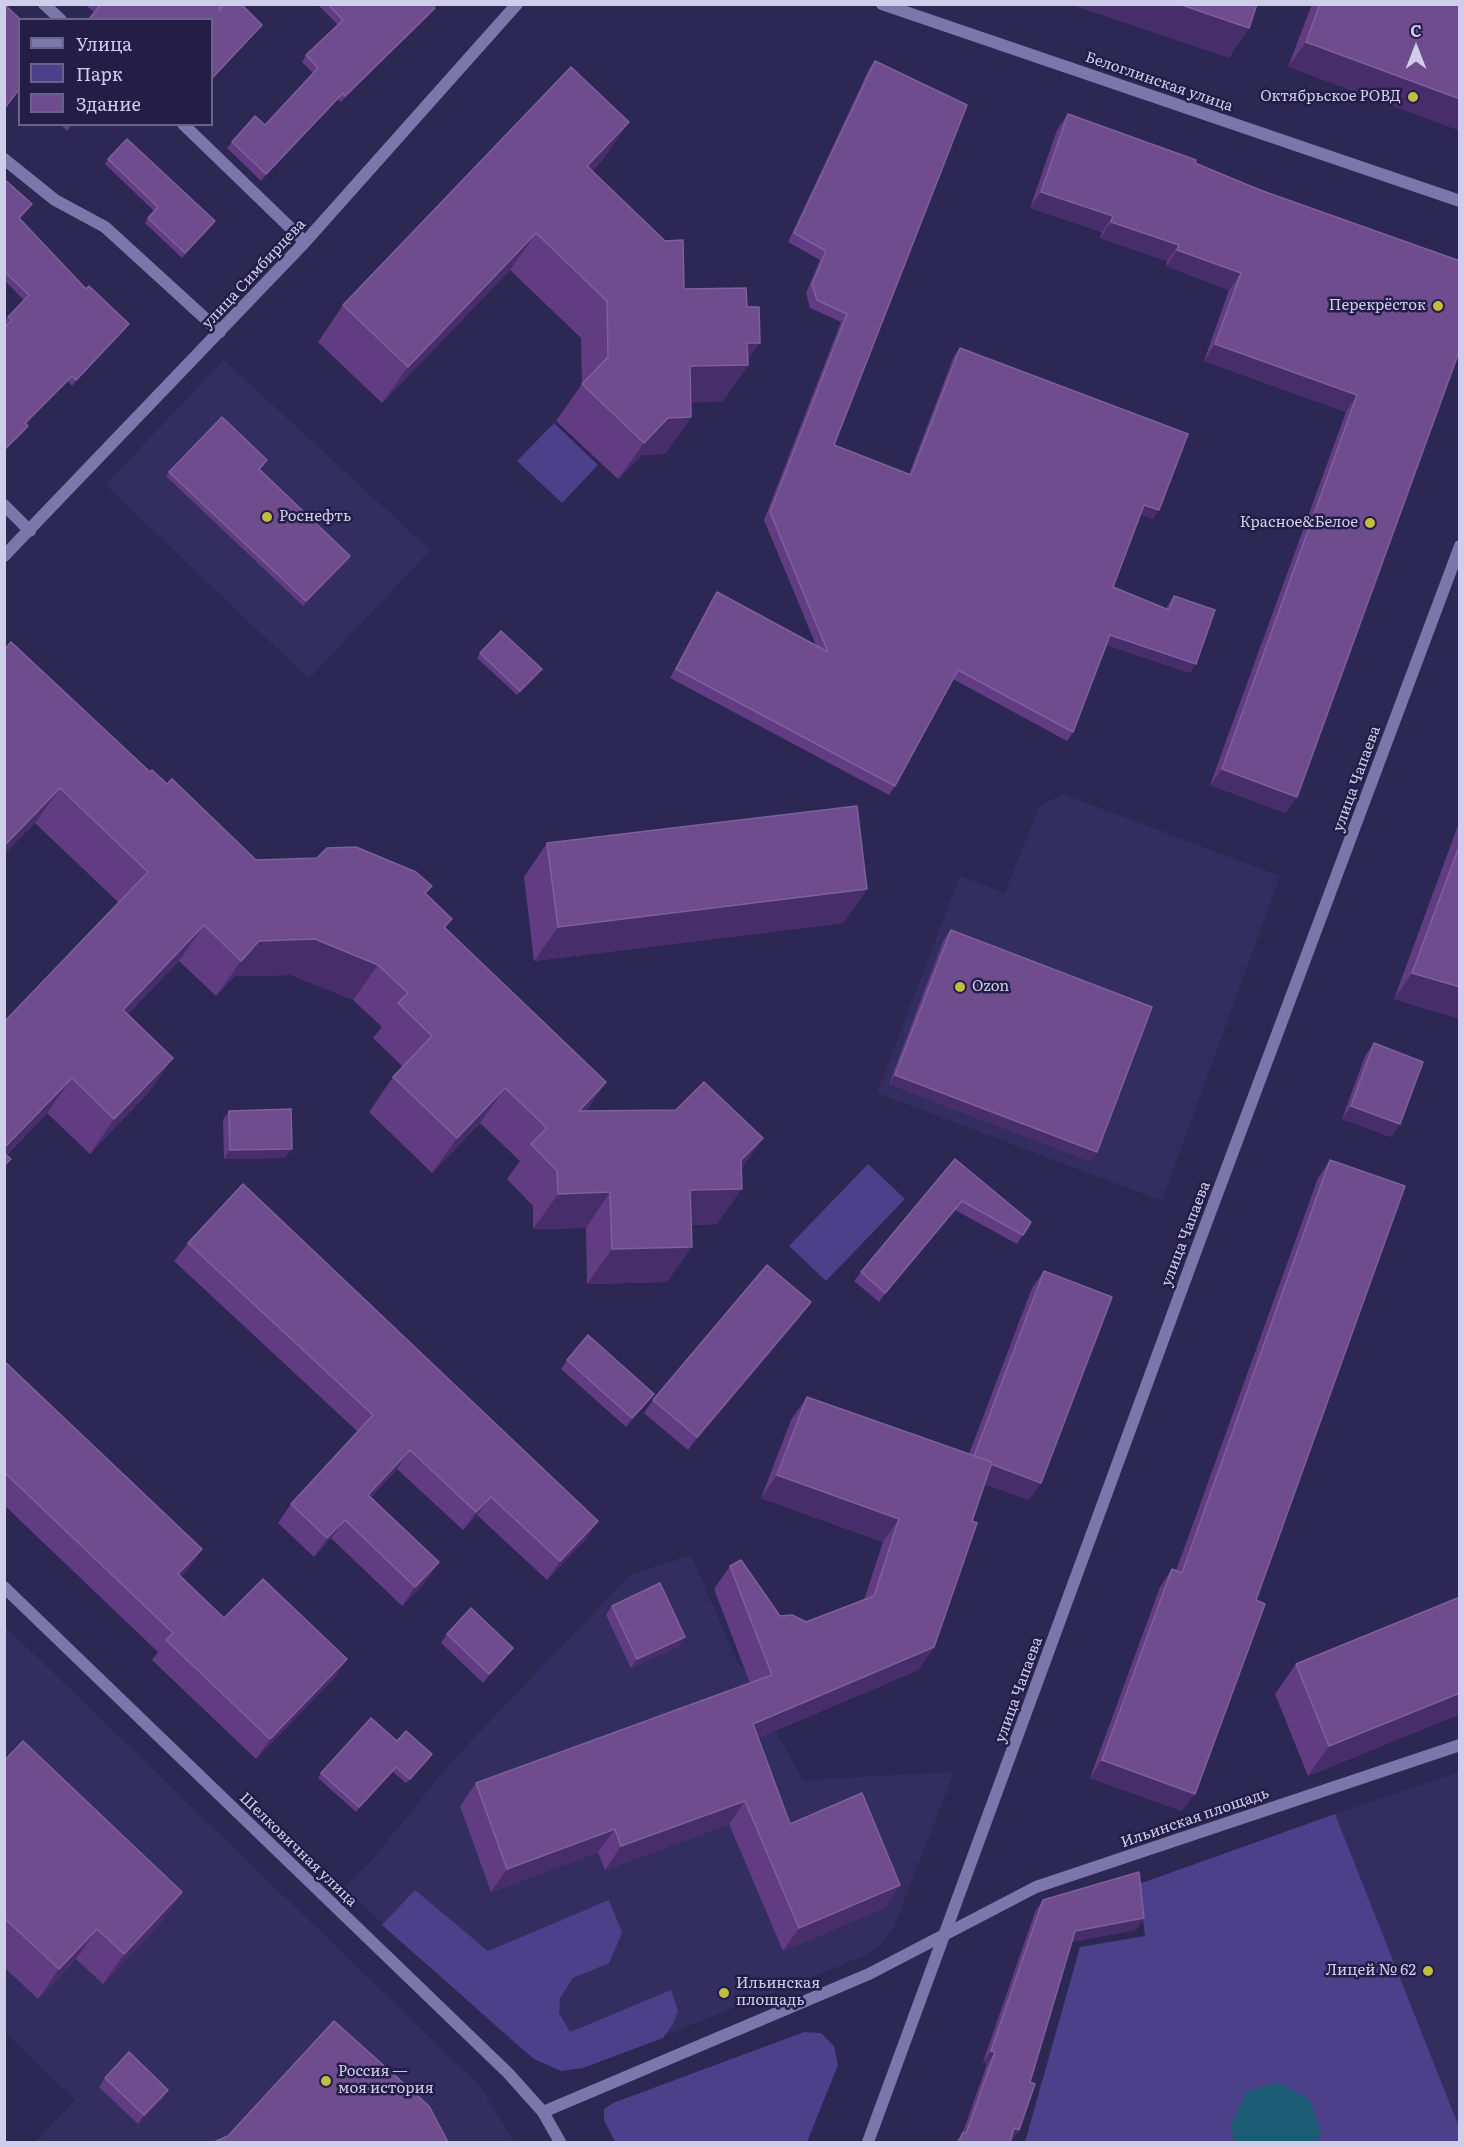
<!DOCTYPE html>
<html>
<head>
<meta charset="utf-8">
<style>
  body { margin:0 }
  #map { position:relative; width:1464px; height:2147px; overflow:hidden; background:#2d2753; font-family:Literata,serif }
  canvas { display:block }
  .frame { position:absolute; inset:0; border:6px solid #cfceea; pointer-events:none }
  .legend { position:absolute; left:18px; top:18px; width:195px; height:108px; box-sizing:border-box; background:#241d48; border:2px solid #686489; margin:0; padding:8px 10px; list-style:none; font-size:18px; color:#cfceea }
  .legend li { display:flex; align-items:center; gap:12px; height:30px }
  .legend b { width:30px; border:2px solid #686489 }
  .north { position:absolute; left:1386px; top:18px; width:60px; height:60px; -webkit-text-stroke:4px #241d48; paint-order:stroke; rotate:0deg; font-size:16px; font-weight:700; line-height:24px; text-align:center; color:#cfceea }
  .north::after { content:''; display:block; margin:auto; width:21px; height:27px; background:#cfceea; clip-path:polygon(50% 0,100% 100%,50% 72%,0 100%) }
</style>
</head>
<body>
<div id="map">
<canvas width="1464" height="2147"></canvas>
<div class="frame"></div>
<ul class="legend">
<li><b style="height:8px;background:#7b77ab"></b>Улица</li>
<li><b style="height:16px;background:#4c408b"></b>Парк</li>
<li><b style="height:16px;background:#6e4c8e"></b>Здание</li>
</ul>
<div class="north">С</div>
</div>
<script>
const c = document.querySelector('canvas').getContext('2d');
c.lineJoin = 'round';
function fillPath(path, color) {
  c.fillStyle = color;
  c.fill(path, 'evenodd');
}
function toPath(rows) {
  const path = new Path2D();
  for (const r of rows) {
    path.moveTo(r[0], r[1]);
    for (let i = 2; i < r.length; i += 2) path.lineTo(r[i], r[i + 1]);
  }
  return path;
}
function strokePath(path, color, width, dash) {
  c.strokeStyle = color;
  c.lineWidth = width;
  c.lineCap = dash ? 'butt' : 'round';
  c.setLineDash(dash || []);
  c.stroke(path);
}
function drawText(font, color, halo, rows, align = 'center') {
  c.font = font + ' Literata,serif';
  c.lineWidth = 5;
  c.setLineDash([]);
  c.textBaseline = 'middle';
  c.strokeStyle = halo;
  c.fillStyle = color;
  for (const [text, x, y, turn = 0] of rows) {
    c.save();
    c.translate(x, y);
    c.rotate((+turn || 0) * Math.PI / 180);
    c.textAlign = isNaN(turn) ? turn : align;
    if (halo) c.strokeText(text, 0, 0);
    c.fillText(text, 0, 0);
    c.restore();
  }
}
const built = toPath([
  [224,360,430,550,309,679,105,485],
  [1063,794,1280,876,1162,1201,877,1093,960,876,1005,893,1039,807],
  [691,1555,739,1666,746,1668,773,1726,803,1780,954,1772,894,1927,885,1940,869,1954,583,2068,561,2071,534,2059,510,2040,343,1887,373,1859,451,1762,630,1575],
  [4,1625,479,2085,515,2142,35,2142,75,2100,5,2033],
  [1459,1772,1459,2127,1335,1814]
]);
const green = toPath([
  [554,423,598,465,562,503,517,461],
  [868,1164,905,1199,826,1281,789,1246],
  [1335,1814,1459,2127,1459,2142,1025,2142,1080,1947,1145,1936,1139,1884],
  [415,1890,488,1951,609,1900,622,1933,609,1963,573,1978,560,1998,559,2013,570,2032,671,1990,678,2011,673,2024,663,2038,583,2068,561,2071,534,2059,382,1925],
  [804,2032,821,2033,834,2046,838,2065,807,2142,615,2142,604,2120,604,2109,613,2103]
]);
const water = toPath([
  [1278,2082,1310,2100,1321,2133,1316,2142,1235,2142,1230,2127,1246,2092]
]);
const minor = toPath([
  [44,4,61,20],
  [882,4,1460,201],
  [183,124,305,242],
  [4,159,55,200,105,227,220,332],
  [4,505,30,531],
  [4,556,305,242,517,4],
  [4,1587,508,2073,543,2112,560,2142],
  [543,2112,869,1974,1036,1887,1460,1745]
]);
const tertiary = toPath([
  [868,2142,1198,1245,1460,546]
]);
const wall = toPath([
  [84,4,221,4,219,11,258,30,94,12],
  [317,4,431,4,435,8,430,14,341,102,338,99,261,181,227,148,232,142,265,125,313,73,302,62,306,55,338,25],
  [1312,4,1460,4,1288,67],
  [875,61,834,445,909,474,954,356,960,348,1153,519,1141,514,1113,587,1166,609,1168,605,1174,596,1190,673,1107,645,1073,732,1067,741,953,679,895,786,889,795,670,678,711,601,717,592,816,645,764,520,841,322,810,308,806,293,820,260,788,242,869,69],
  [1068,114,1195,163,1260,190,1460,261,1297,797,1286,813,1210,785,1346,412,1204,361,1229,290,1166,266,1167,261,1100,238,1102,232,1030,208,1057,130],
  [629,122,603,159,592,171,684,289,748,360,748,365,722,402,690,402,691,417,665,454,642,455,618,479,556,421,582,384,581,338,510,270,382,403,318,342,343,305],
  [60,124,72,124,67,131],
  [108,159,215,221,182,258,145,223,154,211,105,164],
  [4,179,32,204,19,219,125,329,72,386,68,381,26,424,28,426,24,432,4,451,4,328,7,325,4,322,8,317,24,300,4,280],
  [264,465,259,470,350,556,347,561,303,606,166,476,169,472],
  [4,650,150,772,167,784,256,860,426,894,452,919,445,928,606,1082,586,1111,763,1138,741,1169,717,1224,691,1225,667,1282,587,1284,586,1228,533,1229,533,1206,507,1179,520,1161,480,1123,432,1173,369,1112,393,1077,403,1067,373,1038,382,1027,353,1000,291,975,235,976,216,996,179,961,128,1014,173,1058,148,1093,90,1154,47,1113,7,1155,11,1159,4,1168,4,1022,119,903,35,823],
  [480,653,542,669,538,674,517,695,477,658],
  [1460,820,1460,1019,1394,999],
  [547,843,867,889,843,923,534,961,524,877],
  [951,930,1097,1152,1090,1161,889,1084,944,939],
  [1374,1043,1400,1124,1391,1137,1342,1119,1365,1056],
  [229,1111,285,1158,224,1159,223,1120],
  [955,1159,1031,1222,1017,1244,955,1210,879,1302,854,1281,861,1272],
  [1330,1160,1256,1600,1182,1811,1090,1778,1160,1587,1172,1569,1176,1571,1318,1178],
  [188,1243,598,1521,585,1540,547,1580,477,1515,463,1530,397,1469,371,1497,439,1562,426,1581,402,1606,331,1538,314,1557,278,1523,291,1504,358,1432,174,1261],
  [1044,1271,1029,1500,985,1484,972,1521,934,1647,918,1670,758,1738,790,1824,900,1885,884,1908,783,1951,729,1824,605,1870,598,1852,491,1892,460,1806,476,1783,750,1683,714,1589,730,1566,780,1616,806,1622,864,1600,883,1542,761,1498,791,1420,807,1397,969,1454,1032,1288],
  [802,1315,688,1450,644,1413,653,1400],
  [567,1360,647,1403,626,1427,561,1369],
  [4,1361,202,1549,188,1569,181,1576,224,1618,347,1659,333,1679,256,1759,152,1660,158,1652,4,1505],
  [1460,1597,1460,1714,1308,1776,1275,1694,1296,1664],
  [612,1606,679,1646,631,1668,606,1615],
  [447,1634,506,1657,483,1683,441,1643],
  [397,1741,429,1759,406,1783,393,1772,356,1812,318,1778,321,1773],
  [4,1761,182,1892,161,1922,103,1984,76,1959,38,1999,4,1967],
  [1043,1900,1136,1930,1071,1942,1030,2082,1019,2130,1011,2142,1010,2141,1009,2142,956,2142,963,2132,987,2064,983,2062,1035,1912],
  [105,2078,168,2090,162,2099,138,2124,99,2087]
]);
const shadedWall = toPath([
  [1069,4,1179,4,1249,28,1229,58],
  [435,8,430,14,341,102,345,96],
  [262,25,258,30,212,80,212,78],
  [1306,42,1460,99,1460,131,1288,67],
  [343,93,338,99,261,181,266,174],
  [629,122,603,159,561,203,587,166],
  [1041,192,1113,216,1102,232,1030,208],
  [215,221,212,226,182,258,185,253],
  [1111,222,1179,245,1167,261,1100,238],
  [536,233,510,270,382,403,408,367],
  [1177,250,1241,273,1229,290,1166,266],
  [129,324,125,329,72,386,76,380],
  [747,343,760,343,744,365,748,365,722,402,664,403,690,366],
  [1215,344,1357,395,1346,412,1204,361],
  [72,376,68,381,21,428,25,423],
  [691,417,665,454,642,455,618,479,644,443,668,418],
  [28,426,24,432,4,451,4,450],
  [1144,505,1159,510,1153,519,1138,514],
  [350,556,347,561,303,606,306,601],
  [1110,635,1196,664,1190,673,1104,644],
  [542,669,538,674,517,695,520,691],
  [1222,769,1297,797,1286,813,1210,785],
  [60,788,35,823,4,855,4,846],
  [867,889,843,923,534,961,558,927],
  [204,925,179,961,98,1045,123,1010],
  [315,939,378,965,353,1000,291,975,235,976,216,996,241,961,259,941],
  [1412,973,1460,987,1460,1019,1394,999],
  [173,1058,148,1093,90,1154,114,1119],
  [895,1075,1097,1152,1090,1161,889,1084],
  [72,1078,47,1113,4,1157,4,1148],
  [606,1082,582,1117,579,1111],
  [505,1088,480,1123,432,1173,457,1138],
  [1351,1106,1400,1124,1391,1137,1342,1119],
  [763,1138,738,1173,742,1189,717,1224,666,1226,690,1190,741,1160],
  [292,1149,285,1158,224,1159,230,1150],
  [610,1192,586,1228,533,1229,558,1194],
  [962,1201,955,1210,879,1302,885,1293],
  [692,1247,667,1282,587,1284,612,1249],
  [811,1302,802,1315,688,1450,697,1437],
  [654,1394,647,1403,626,1427,632,1418],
  [410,1450,397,1469,355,1513,368,1495],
  [973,1458,1041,1483,1029,1500,962,1475],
  [777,1475,899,1519,883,1542,761,1498],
  [491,1497,477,1515,463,1530,476,1512],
  [345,1520,331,1538,314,1557,327,1538],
  [598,1521,585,1540,547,1580,560,1561],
  [202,1549,188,1569,164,1594,178,1574],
  [439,1562,426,1581,402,1606,415,1587],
  [685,1637,679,1646,631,1668,637,1659],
  [934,1647,918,1670,736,1747,753,1724],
  [513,1648,506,1657,483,1683,489,1674],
  [347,1659,333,1679,256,1759,270,1739],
  [1460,1693,1460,1714,1308,1776,1329,1746],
  [1102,1760,1195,1794,1182,1811,1090,1778],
  [396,1767,393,1772,356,1812,359,1807],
  [745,1801,729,1824,605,1870,621,1846],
  [615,1829,598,1852,491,1892,507,1869],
  [900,1885,884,1908,783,1951,799,1928],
  [182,1892,161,1922,103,1984,124,1954],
  [1144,1918,1136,1930,1066,1943,1075,1931],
  [97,1929,76,1959,38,1999,59,1969],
  [991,2051,995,2052,987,2064,983,2062],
  [168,2090,162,2099,138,2124,144,2115],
  [1014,2128,1019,2130,1011,2142,1006,2140]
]);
const building = toPath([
  [4,4,21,20,20,20,20,88,4,109,4,4],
  [96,4,221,4,219,11,224,4,241,4,262,25,212,78,212,20,88,20,99,7,96,4],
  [328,4,431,4,435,8,345,96,343,93,266,174,232,142,255,116,265,125,318,68,306,55,343,20,328,4],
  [1179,4,1257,4,1249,28,1179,4],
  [1320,4,1460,4,1460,99,1306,42,1320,4],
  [875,61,967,105,834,445,911,475,960,348,1188,434,1159,510,1144,505,1113,587,1169,610,1174,596,1215,610,1196,664,1110,635,1073,732,958,670,895,786,676,669,717,592,828,652,770,512,847,314,817,300,812,284,826,251,794,233,875,61],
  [571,67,629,122,587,166,665,241,683,240,684,289,746,288,747,307,759,307,760,343,747,343,748,365,690,366,691,417,668,418,644,443,582,384,608,357,607,301,536,233,408,367,343,305,571,67],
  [1068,114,1196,160,1195,163,1260,190,1460,261,1460,349,1297,797,1222,769,1357,395,1215,344,1241,273,1177,250,1179,245,1111,222,1113,216,1041,192,1068,114],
  [127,139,215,221,185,253,148,218,158,207,108,159,127,139],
  [4,179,32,204,19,218,86,289,89,286,129,324,76,380,72,376,25,423,28,426,4,450,4,328,12,320,8,317,29,295,4,271,4,179],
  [222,417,267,460,259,469,350,556,306,601,169,472,222,417],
  [501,631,542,669,520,691,480,653,501,631],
  [11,642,150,772,152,770,167,784,172,779,256,860,317,858,327,848,356,847,416,872,432,886,425,893,452,919,444,927,606,1082,579,1111,676,1110,704,1082,763,1138,741,1160,742,1189,690,1190,692,1247,612,1249,610,1192,558,1194,557,1171,531,1144,547,1128,505,1088,457,1138,393,1077,432,1036,398,1003,408,993,378,965,315,939,259,941,241,961,204,925,123,1010,173,1058,114,1119,72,1078,4,1148,4,1022,148,872,60,788,4,846,4,650,11,642],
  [857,806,867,889,558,927,547,843,857,806],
  [1460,844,1460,987,1412,973,1460,844],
  [951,930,1152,1007,1097,1152,895,1075,951,930],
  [1374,1043,1423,1062,1400,1124,1351,1106,1374,1043],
  [291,1109,292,1149,230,1150,229,1111,291,1109],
  [4,1153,11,1159,4,1165,4,1153],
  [955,1159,1031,1222,1023,1235,962,1201,885,1293,861,1272,955,1159],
  [1330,1160,1405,1186,1256,1600,1265,1604,1195,1794,1102,1760,1172,1569,1182,1573,1330,1160],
  [243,1184,598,1521,560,1561,491,1497,476,1512,410,1450,368,1495,439,1562,415,1587,345,1520,327,1538,291,1504,373,1415,188,1243,243,1184],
  [767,1265,811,1302,697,1437,653,1400,767,1265],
  [1044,1271,1112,1297,1041,1483,991,1464,992,1462,974,1456,1044,1271],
  [588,1335,654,1394,632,1418,567,1360,588,1335],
  [4,1361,202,1549,178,1574,224,1618,263,1579,347,1659,270,1739,166,1640,173,1633,4,1472,4,1361],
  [807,1397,992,1462,972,1521,977,1523,934,1647,753,1724,790,1824,862,1793,900,1885,799,1928,745,1801,621,1846,615,1829,507,1869,476,1783,772,1675,730,1566,741,1560,780,1616,792,1615,806,1622,874,1596,899,1519,777,1475,807,1397],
  [660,1583,685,1637,637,1659,612,1606,660,1583],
  [1460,1597,1460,1693,1329,1746,1296,1664,1460,1597],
  [471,1608,513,1648,489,1674,447,1634,471,1608],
  [371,1718,397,1741,406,1731,432,1754,410,1779,396,1767,359,1807,321,1773,371,1718],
  [23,1741,182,1892,124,1954,97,1929,59,1969,4,1918,4,1761,23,1741],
  [1139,1872,1144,1918,1075,1931,1030,2082,1035,2084,1019,2130,1014,2128,1010,2142,959,2142,963,2132,966,2134,995,2052,991,2051,1043,1900,1139,1872],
  [334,2021,429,2106,448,2142,214,2142,228,2136,334,2021],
  [129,2052,168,2090,144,2115,105,2078,129,2052]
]);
const markers = [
  [1413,97,6,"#c1bd40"],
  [1438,306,6,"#c1bd40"],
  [267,517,6,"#c1bd40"],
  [1370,523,6,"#c1bd40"],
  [960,987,6,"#c1bd40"],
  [1428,1971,6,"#c1bd40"],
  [724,1993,6,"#c1bd40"],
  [326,2081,6,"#c1bd40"]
];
const streetNames = [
  ["Белоглинская улица",1159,82,19],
  ["улица Симбирцева",254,274,-47],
  ["улица Чапаева",1357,779,-70],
  ["улица Чапаева",1186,1234,-69],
  ["улица Чапаева",1019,1690,-70],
  ["Ильинская площадь",1195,1818,-19],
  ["Шелковичная улица",298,1850,44]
];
const poiNames = [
  ["Октябрьское РОВД",1401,97],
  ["Перекрёсток",1426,306],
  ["Роснефть",279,517,"left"],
  ["Красное&Белое",1358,523],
  ["Ozon",972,987,"left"],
  ["Лицей № 62",1416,1971],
  ["Ильинская",736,1984,"left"],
  ["площадь",736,2001,"left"],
  ["Россия —",338,2072,"left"],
  ["моя история",338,2089,"left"]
];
fillPath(built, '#342d60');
fillPath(green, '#4c408b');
fillPath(water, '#1b5b74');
strokePath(minor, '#7b77ab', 12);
strokePath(tertiary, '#7b77ab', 12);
fillPath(wall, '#623c83');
fillPath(shadedWall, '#482d6b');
fillPath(building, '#6e4c8e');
strokePath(building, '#7d609c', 1.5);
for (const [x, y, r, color] of markers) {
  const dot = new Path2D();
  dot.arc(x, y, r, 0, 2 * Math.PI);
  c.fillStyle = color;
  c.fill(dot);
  strokePath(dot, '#241d48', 2);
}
drawText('15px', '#cfceea', '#241d48', streetNames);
drawText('15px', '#cfceea', '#241d48', poiNames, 'right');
</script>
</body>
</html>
